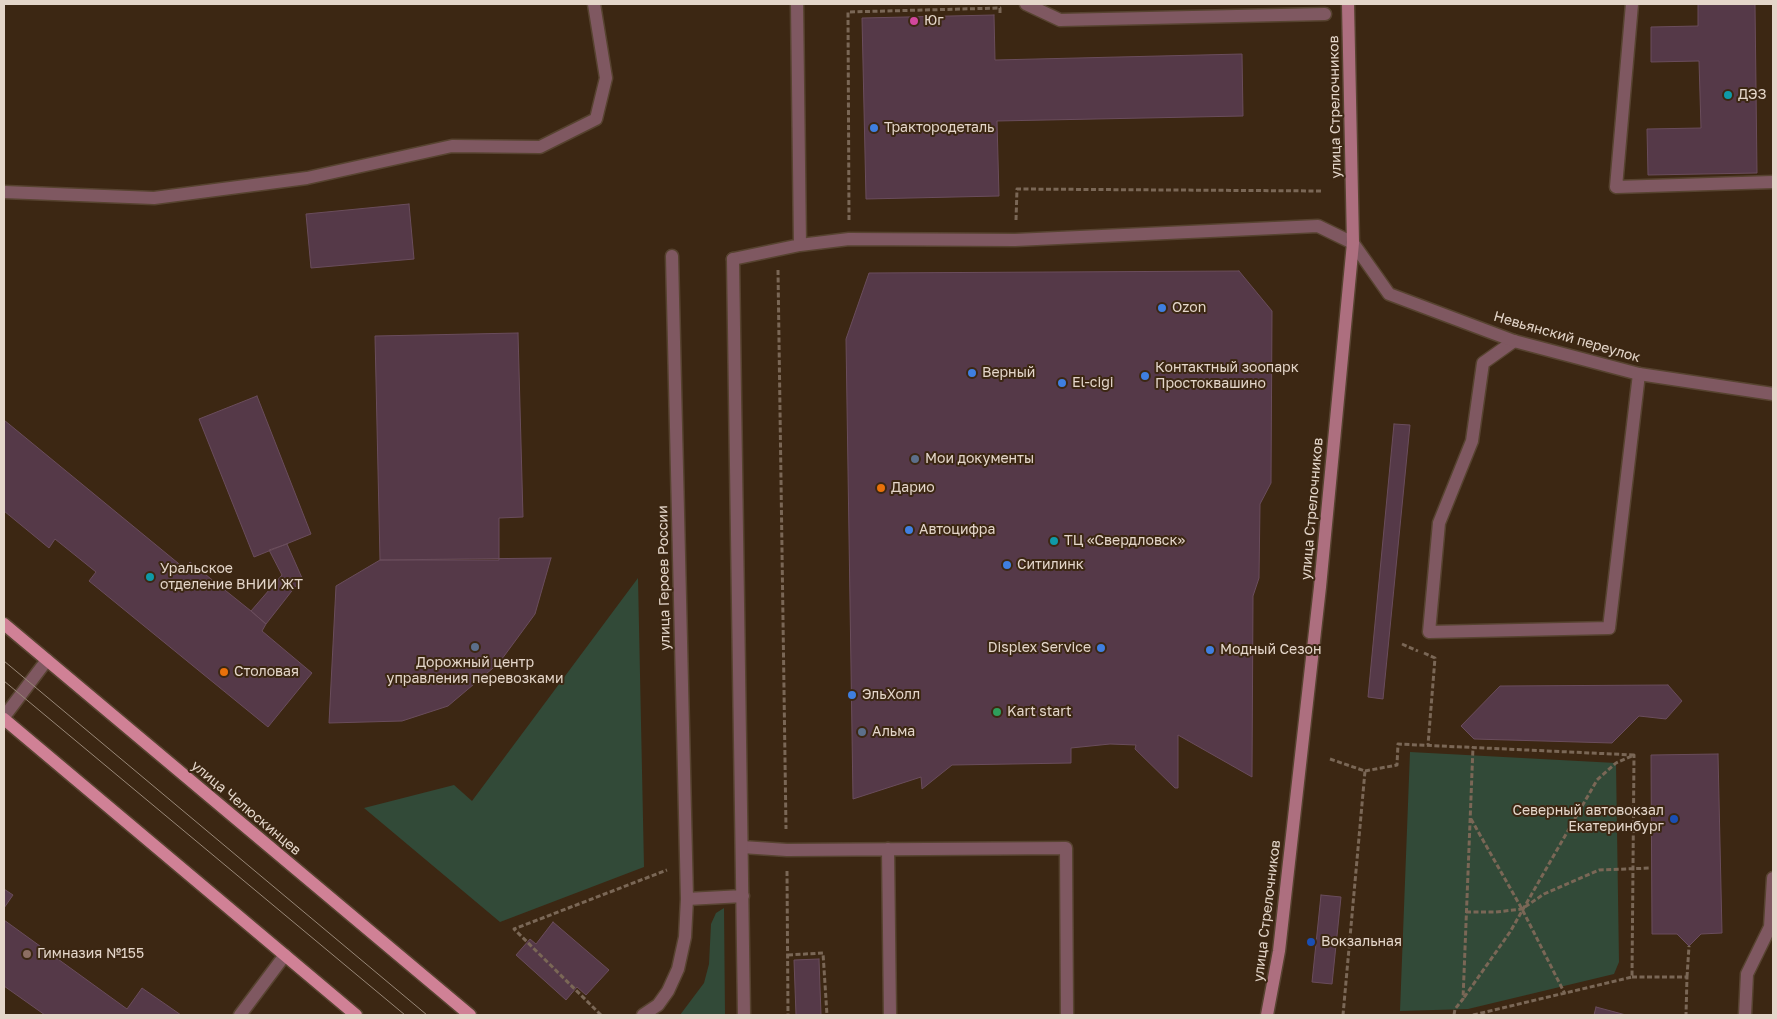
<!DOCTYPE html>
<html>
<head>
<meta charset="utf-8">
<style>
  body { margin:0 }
  #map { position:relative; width:1777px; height:1019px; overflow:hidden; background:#3c2713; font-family:"Golos Text",sans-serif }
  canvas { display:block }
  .frame { position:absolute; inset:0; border:5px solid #e4d6ca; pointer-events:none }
</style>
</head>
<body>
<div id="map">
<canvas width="1777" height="1019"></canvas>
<div class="frame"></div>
</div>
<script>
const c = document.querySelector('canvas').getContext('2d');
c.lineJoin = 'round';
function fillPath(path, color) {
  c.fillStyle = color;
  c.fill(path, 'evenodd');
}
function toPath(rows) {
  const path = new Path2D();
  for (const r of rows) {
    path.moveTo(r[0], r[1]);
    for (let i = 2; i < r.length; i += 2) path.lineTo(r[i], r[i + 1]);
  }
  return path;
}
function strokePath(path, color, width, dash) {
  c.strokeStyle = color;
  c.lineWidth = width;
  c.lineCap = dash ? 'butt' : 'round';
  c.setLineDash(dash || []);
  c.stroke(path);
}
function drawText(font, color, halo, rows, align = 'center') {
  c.font = font + ' "Golos Text",sans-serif';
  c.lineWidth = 4;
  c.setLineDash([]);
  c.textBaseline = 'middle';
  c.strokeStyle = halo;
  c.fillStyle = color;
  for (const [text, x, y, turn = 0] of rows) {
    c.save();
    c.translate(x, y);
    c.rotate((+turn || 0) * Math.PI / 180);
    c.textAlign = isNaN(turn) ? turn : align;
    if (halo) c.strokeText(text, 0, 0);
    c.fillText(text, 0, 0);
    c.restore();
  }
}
const green = toPath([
  [638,578,644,867,500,922,364,808,454,785,472,801],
  [1410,752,1616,763,1619,962,1614,974,1468,1009,1400,1011],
  [724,908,725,1015,680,1015,704,983,709,964,711,924,716,913]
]);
const building = toPath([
  [1698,4,1755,4,1757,173,1648,175,1647,129,1701,128,1699,61,1651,62,1651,27,1698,26,1698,4],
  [994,15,995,60,1242,54,1243,116,997,121,999,196,866,199,862,18,994,15],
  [409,204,414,259,311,268,306,214,409,204],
  [1239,271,1272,311,1271,483,1260,504,1259,578,1253,596,1252,777,1178,735,1178,788,1175,788,1135,749,1136,745,1110,744,1071,748,1071,763,952,765,922,789,921,777,853,799,846,339,869,273,1239,271],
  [518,333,523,517,499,518,499,560,380,560,375,336,518,333],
  [257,396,311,534,254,557,199,419,257,396],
  [4,420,184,568,190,562,251,611,266,624,262,631,312,673,268,727,89,581,96,572,55,539,49,548,4,511,4,420],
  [1394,424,1410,425,1383,699,1368,697,1394,424],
  [287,544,302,578,266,624,251,611,282,575,269,550,287,544],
  [551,558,535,614,499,663,448,706,402,721,329,723,336,586,380,560,551,558],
  [1668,685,1682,701,1666,719,1639,716,1612,743,1474,739,1461,726,1500,686,1668,685],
  [1718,754,1722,933,1701,934,1689,946,1677,934,1652,934,1651,755,1718,754],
  [4,889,13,895,4,908,4,889],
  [1321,895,1341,897,1332,984,1312,982,1321,895],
  [4,920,127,1009,142,988,181,1015,45,1015,4,986,4,920],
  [553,922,609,970,586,995,577,987,566,1000,516,955,530,939,536,944,553,922],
  [819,959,821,1015,796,1015,794,960,819,959],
  [1596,1007,1626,1015,1594,1015,1596,1007]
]);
const path = toPath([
  [849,220,848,12,1000,8,1000,14],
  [1016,220,1017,189,1322,191],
  [778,270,786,829],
  [1402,644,1418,651],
  [1424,653,1435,658,1428,745],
  [1330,759,1365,771,1343,1015],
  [1365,771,1397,765,1398,744,1634,755,1616,763,1597,780,1510,932,1463,999],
  [1471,819,1522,909,1565,994],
  [787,871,788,1015],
  [1466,912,1496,912,1522,909,1544,894,1599,870,1651,868],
  [788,955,823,953,827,1015],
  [1632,977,1687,977,1686,1015],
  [1687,977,1689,946],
  [601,1015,514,929,667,870],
  [1454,1015,1455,1009,1463,999,1473,747],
  [1473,1015,1632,977,1634,755]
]);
const lane = toPath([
  [797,4,800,245],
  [1026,4,1060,20,1325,14],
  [1632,4,1616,187,1773,182],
  [4,192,154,198,307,178,452,146,540,147,596,119,606,78,594,4],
  [733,259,800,245,849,239,1015,240,1318,226,1353,243],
  [1514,341,1483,363,1472,441,1439,523,1429,632,1609,628,1639,374],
  [742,847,787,850,1066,848,1067,1015],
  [888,849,890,1015],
  [240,1015,285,955],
  [1745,1015,1747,974,1770,927,1773,878]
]);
const street = toPath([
  [1353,243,1389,294,1514,341,1639,374,1773,394],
  [733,259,744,1015],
  [4,717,47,660],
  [687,899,743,896],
  [643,1015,658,1005,668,991,678,969,685,937,687,899,672,256]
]);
const secondary = toPath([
  [1267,1015,1279,951,1320,587,1353,243,1348,4]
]);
const primary = toPath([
  [4,624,470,1015],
  [4,719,356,1015]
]);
const tram = toPath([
  [4,661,427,1015],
  [4,681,405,1015]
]);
const markers = [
  [914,21,5,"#d1479c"],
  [1728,95,5,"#0f9aa8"],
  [874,128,5,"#3f7fe0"],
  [1162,308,5,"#3f7fe0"],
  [972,373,5,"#3f7fe0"],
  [1145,376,5,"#3f7fe0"],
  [1062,383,5,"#3f7fe0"],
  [915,459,5,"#5c6f8a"],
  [881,488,5,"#e8710a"],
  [909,530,5,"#3f7fe0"],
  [1054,541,5,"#0f9aa8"],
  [1007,565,5,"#3f7fe0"],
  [150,577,5,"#0f9aa8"],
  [475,647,5,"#5c6f8a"],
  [1101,648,5,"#3f7fe0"],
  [1210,650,5,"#3f7fe0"],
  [224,672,5,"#e8710a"],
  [852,695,5,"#3f7fe0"],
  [997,712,5,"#2e9e5b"],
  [862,732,5,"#5c6f8a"],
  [1674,819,5,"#1a4fb4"],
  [1311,942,5,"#1a4fb4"],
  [27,954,5,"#8d6e63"]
];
const poiNames = [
  ["Юг",924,21],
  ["ДЭЗ",1738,95],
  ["Трактородеталь",884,128],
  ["Ozon",1172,308],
  ["Контактный зоопарк",1155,368],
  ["Простоквашино",1155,384],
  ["Верный",982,373],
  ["El-cigi",1072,383],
  ["Мои документы",925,459],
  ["Дарио",891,488],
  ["Автоцифра",919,530],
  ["ТЦ «Свердловск»",1064,541],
  ["Ситилинк",1017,565],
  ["Уральское",160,569],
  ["отделение ВНИИ ЖТ",160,585],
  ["Displex Service",1091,648,"right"],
  ["Модный Сезон",1220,650],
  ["Дорожный центр",475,663,"center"],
  ["управления перевозками",475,679,"center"],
  ["Столовая",234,672],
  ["ЭльХолл",862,695],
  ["Kart start",1007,712],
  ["Альма",872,732],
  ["Северный автовокзал",1664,811,"right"],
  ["Екатеринбург",1664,827,"right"],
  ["Вокзальная",1321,942],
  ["Гимназия №155",37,954]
];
const streetNames = [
  ["улица Стрелочников",1335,107,-91],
  ["Невьянский переулок",1567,337,16],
  ["улица Стрелочников",1312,509,-85],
  ["улица Героев России",664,578,-91],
  ["улица Челюскинцев",246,808,40],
  ["улица Стрелочников",1267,911,-83]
];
fillPath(green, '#324a38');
fillPath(building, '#553948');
strokePath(building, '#6a4d5c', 1);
strokePath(lane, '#574330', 15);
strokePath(street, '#574330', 15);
strokePath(secondary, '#574330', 15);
strokePath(primary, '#574330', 15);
strokePath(path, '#7a6756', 3, [5, 2.5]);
strokePath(lane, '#7f5861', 12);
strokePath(street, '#7f5861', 12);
strokePath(secondary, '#ad6f7f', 12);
strokePath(primary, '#d08196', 12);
strokePath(tram, '#988777', 1);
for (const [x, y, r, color] of markers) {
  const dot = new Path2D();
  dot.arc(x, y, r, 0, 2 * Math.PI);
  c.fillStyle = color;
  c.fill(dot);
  strokePath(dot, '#3c2713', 2);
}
drawText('14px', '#e4d6ca', '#3c2713', poiNames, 'left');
drawText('14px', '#e4d6ca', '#3c2713', streetNames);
</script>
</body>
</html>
